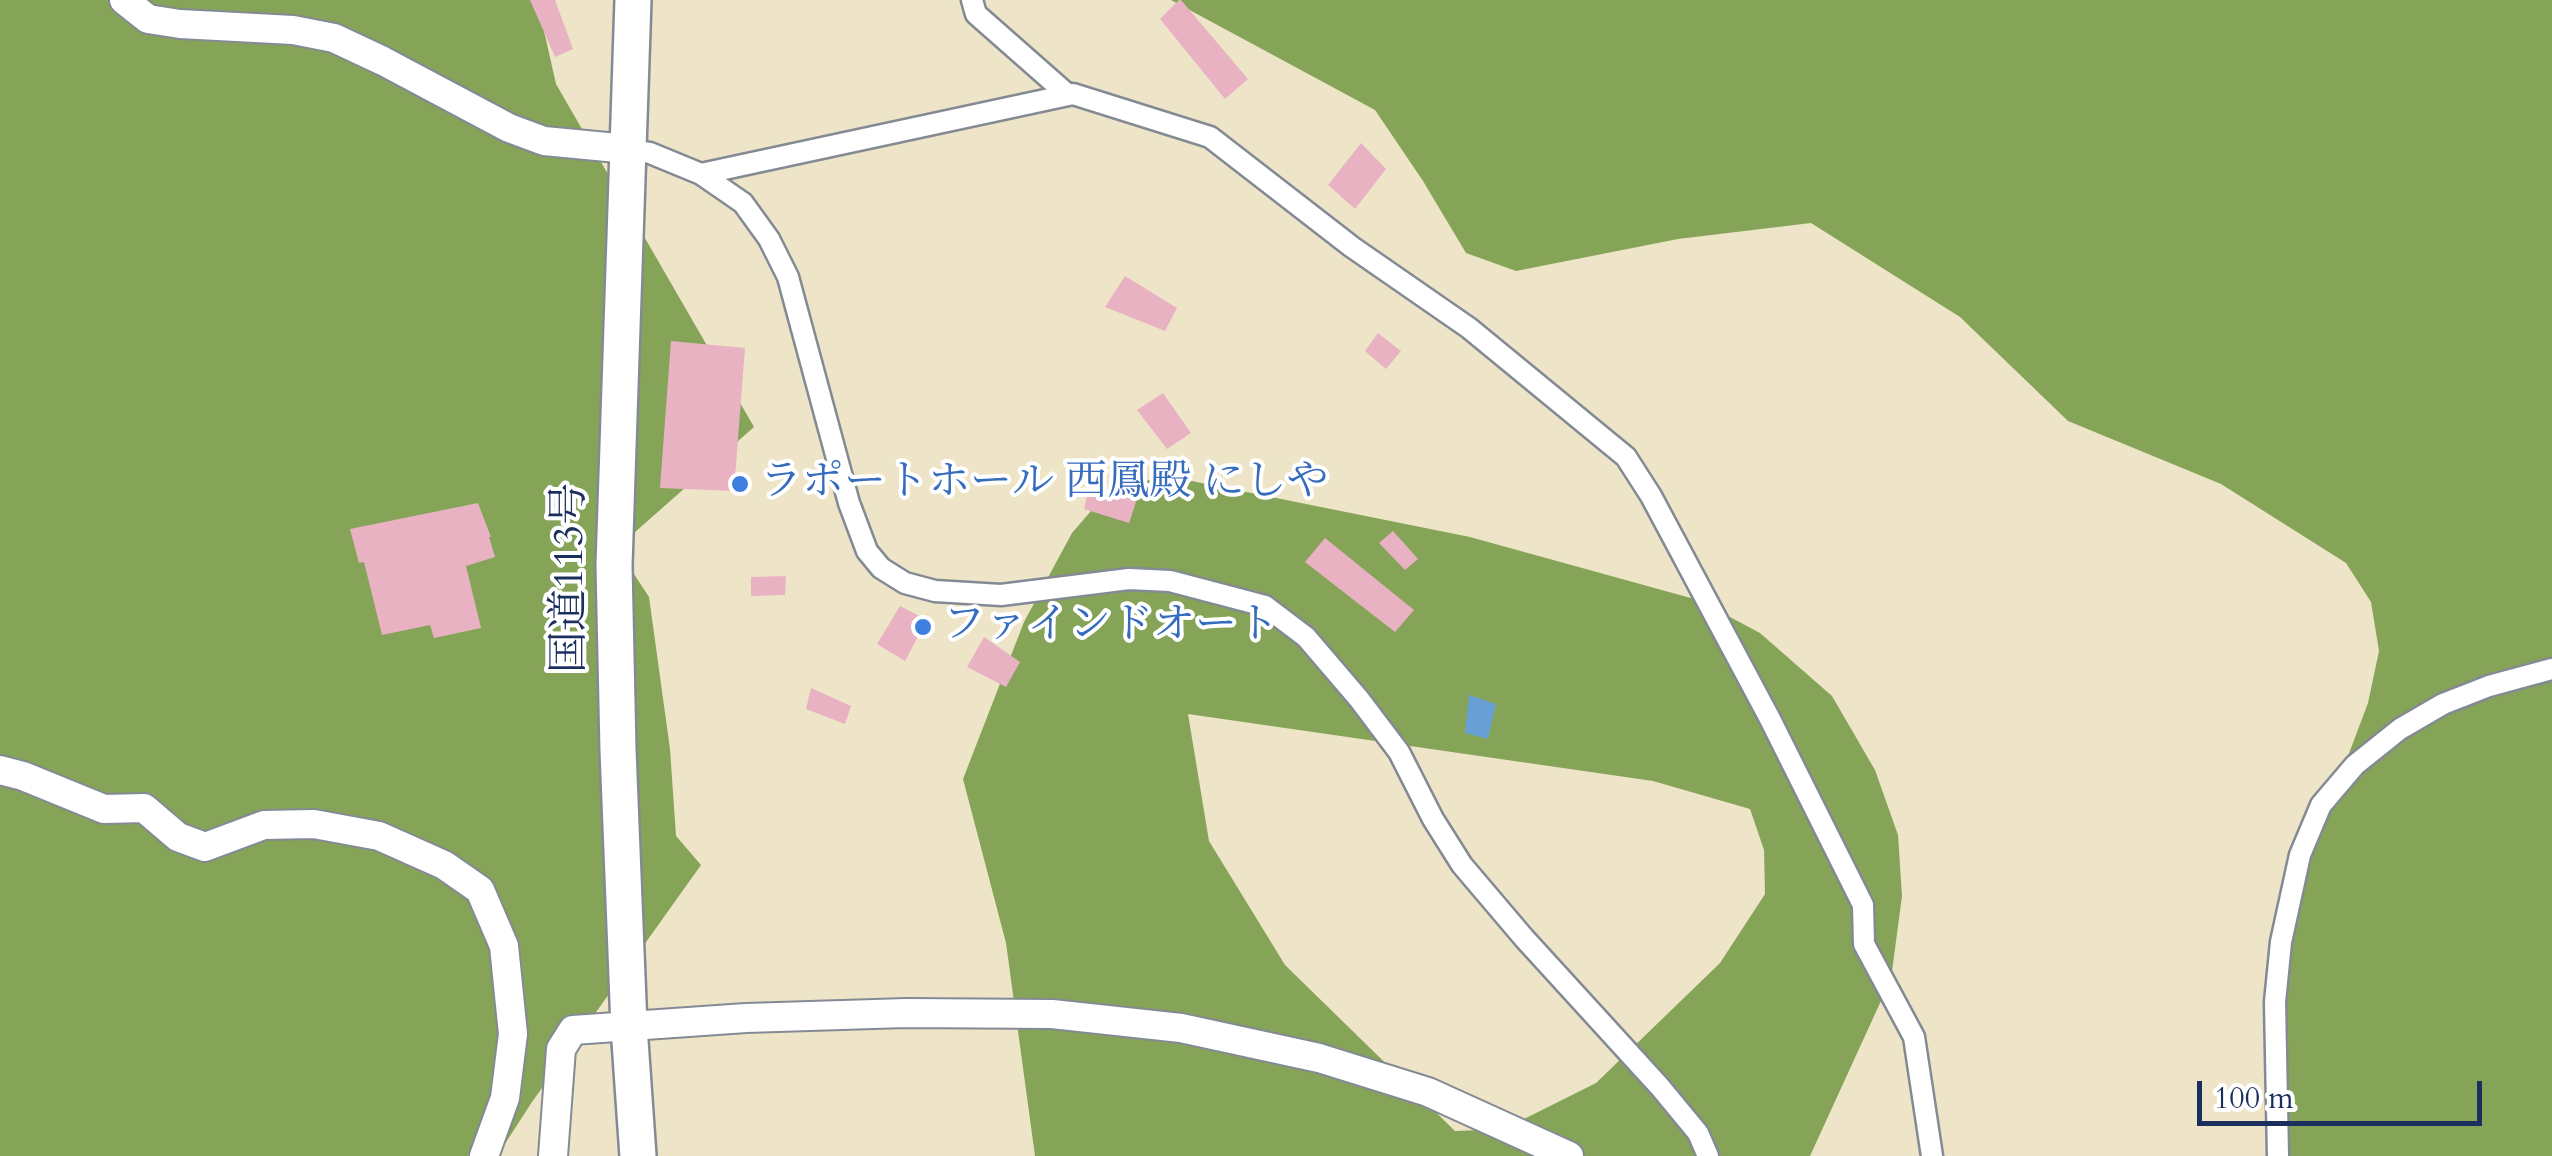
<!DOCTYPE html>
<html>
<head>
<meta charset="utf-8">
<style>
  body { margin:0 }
  #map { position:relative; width:2552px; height:1156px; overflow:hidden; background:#eee5c9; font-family:Cardo,serif }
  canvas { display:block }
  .scale { position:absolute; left:2197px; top:1081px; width:285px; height:45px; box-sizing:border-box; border:5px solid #1b2f5e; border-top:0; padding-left:12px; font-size:30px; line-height:35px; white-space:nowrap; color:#1b2f5e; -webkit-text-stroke:8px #fff; paint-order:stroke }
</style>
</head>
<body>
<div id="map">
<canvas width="2552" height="1156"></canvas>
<div class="scale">100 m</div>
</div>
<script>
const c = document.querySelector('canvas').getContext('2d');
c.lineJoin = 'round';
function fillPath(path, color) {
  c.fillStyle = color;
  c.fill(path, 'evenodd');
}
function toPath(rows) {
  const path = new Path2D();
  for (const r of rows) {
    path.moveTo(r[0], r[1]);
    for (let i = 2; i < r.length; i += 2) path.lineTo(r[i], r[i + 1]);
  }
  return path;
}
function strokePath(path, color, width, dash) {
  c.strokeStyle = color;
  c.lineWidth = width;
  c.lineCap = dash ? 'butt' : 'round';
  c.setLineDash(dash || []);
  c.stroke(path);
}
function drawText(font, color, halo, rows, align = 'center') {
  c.font = font + ' Cardo,"Noto Serif JP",serif';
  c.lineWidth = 8;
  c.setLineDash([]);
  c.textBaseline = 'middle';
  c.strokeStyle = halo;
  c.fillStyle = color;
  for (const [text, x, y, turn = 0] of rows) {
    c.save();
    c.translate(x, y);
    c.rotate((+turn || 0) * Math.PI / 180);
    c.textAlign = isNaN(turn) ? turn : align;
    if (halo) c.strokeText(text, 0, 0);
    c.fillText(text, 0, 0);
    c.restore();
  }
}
const forest = toPath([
  [0,0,537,0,556,84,754,427,617,548,649,597,670,749,676,836,701,865,532,1102,497,1156,0,1156],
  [1171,0,2552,0,2552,1156,2268,1156,2284,947,2303,875,2368,703,2379,651,2371,602,2346,563,2221,484,2068,421,1960,317,1811,223,1678,239,1516,271,1466,253,1423,181,1375,110],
  [1162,475,1470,537,1698,600,1760,633,1832,696,1875,770,1898,835,1902,896,1891,979,1810,1156,1035,1156,1006,943,963,779,1024,622,1072,533,1103,497],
  [1188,714,1653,781,1750,809,1764,850,1765,894,1720,963,1596,1083,1504,1129,1455,1131,1285,965,1209,841]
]);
const water = toPath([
  [1469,695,1496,704,1488,739,1465,733]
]);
const building = toPath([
  [530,0,555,0,573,49,555,57],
  [1179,0,1181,0,1248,79,1225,99,1160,19],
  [1361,143,1386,169,1355,209,1328,185],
  [1125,276,1177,308,1165,331,1105,307],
  [1378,333,1401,351,1386,369,1365,351],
  [671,341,745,348,734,491,660,488],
  [1163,393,1191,433,1167,449,1137,410],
  [1122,464,1145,475,1129,523,1084,509,1089,488,1111,494],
  [478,503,491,537,489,537,495,557,466,566,481,628,434,638,430,625,382,635,364,562,359,563,350,529],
  [1393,531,1418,559,1405,570,1379,543],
  [1325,538,1414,610,1395,632,1305,562],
  [786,576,785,595,751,596,751,577],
  [900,606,927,620,905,661,877,644],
  [984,637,1020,662,1006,687,967,667],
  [811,688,851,706,845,724,806,709]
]);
const street = toPath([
  [972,0,976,14,1068,95],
  [628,149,650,153,701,174,743,203,769,239,788,277,849,503,867,551,881,568,905,583,935,591,1001,595,1129,579,1170,581,1265,606,1306,637,1359,699,1399,752,1433,819,1462,865,1524,938,1660,1087,1698,1133,1708,1156],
  [701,174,1073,94,1210,137,1352,247,1469,328,1626,457,1651,496,1770,719,1863,905,1864,944,1914,1037,1932,1156],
  [2278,1156,2275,1002,2281,942,2300,855,2321,805,2355,765,2400,729,2443,704,2489,686,2552,669]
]);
const secondary = toPath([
  [124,0,148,19,180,24,293,30,334,38,383,61,509,128,544,141,628,149],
  [0,770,23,776,104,809,144,808,178,837,205,847,264,825,314,824,379,836,444,865,480,890,504,946,513,1034,505,1098,484,1156],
  [553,1156,561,1049,573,1030,746,1018,906,1013,1052,1014,1181,1028,1319,1058,1428,1092,1569,1156]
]);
const highway = toPath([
  [633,0,614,565,618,750,629,1027,638,1156]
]);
const markers = [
  [740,484,10,"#3f7fe0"],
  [923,627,10,"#3f7fe0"]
];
const shopNames = [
  ["ラポートホール 西鳳殿 にしや",760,484],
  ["ファインドオート",943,627]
];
const streetNames = [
  ["国道113号",572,578,-90]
];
fillPath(forest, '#86a458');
fillPath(water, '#68a0d6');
fillPath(building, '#e8b2c3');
strokePath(street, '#848a94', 25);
strokePath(secondary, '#848a94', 32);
strokePath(highway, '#848a94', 40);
strokePath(street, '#fff', 20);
strokePath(secondary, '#fff', 28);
strokePath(highway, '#fff', 35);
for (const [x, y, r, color] of markers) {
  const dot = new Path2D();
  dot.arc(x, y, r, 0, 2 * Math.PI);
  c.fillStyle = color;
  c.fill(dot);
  strokePath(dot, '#fff', 4);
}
drawText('42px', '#366cbe', '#fff', shopNames, 'left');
drawText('42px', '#1b2f5e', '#fff', streetNames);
</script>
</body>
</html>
